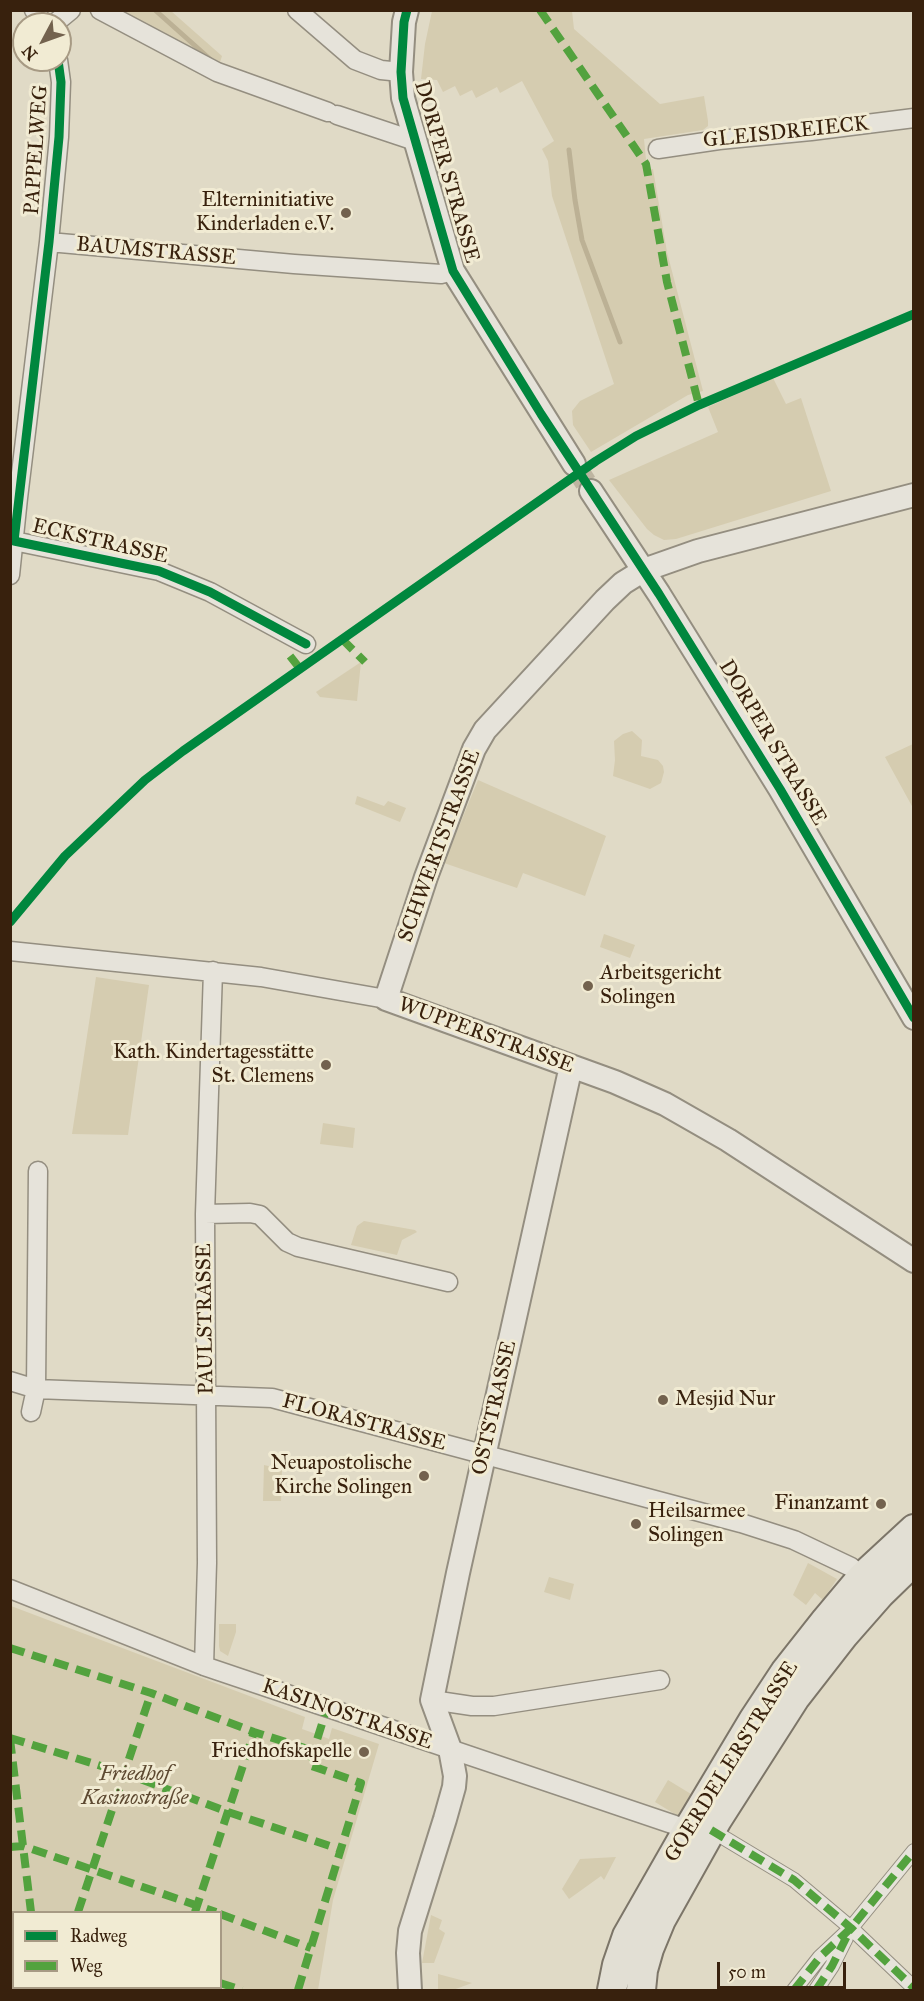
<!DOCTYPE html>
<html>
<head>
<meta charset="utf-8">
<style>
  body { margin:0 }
  #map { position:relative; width:924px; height:2001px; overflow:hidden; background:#e0dac6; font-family:"IM FELL Great Primer",serif }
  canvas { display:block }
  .frame { position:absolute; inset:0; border:12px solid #38210d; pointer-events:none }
  .legend { position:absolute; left:12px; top:1911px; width:210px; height:78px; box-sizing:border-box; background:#f1ebd3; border:2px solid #a79a84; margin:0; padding:8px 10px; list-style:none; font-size:18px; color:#38210d }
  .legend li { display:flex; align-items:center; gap:12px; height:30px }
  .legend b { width:30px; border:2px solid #a79a84 }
  .north { position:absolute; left:12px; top:12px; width:60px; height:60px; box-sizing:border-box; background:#f1ebd3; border:2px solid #a79a84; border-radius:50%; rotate:229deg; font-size:16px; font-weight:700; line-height:24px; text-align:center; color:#38210d }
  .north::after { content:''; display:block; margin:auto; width:21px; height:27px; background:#73624e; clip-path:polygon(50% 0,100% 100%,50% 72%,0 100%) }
  .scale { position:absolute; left:717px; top:1962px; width:129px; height:27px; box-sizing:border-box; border:3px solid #38210d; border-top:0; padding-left:8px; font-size:18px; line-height:21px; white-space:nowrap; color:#38210d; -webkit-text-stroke:4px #f1ebd3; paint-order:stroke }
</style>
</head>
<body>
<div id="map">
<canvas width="924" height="2001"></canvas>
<div class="frame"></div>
<ul class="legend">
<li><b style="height:8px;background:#00873e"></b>Radweg</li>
<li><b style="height:8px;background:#53a23e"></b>Weg</li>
</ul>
<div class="north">N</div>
<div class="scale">50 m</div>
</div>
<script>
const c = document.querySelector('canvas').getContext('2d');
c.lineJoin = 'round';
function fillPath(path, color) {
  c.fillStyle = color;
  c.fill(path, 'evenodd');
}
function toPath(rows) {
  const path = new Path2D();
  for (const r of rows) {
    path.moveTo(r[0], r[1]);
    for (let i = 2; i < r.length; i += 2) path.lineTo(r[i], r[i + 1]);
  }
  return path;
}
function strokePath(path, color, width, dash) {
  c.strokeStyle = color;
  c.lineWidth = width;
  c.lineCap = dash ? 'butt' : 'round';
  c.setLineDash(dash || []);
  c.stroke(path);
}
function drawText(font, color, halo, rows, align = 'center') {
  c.font = font + ' "IM FELL Great Primer",serif';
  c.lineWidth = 6;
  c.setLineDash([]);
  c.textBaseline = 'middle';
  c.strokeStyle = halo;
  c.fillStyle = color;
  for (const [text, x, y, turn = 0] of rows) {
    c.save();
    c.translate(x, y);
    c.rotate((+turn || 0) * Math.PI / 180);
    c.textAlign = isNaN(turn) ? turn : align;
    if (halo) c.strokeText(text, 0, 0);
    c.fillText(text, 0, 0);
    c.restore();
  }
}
const green = toPath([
  [100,11,171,11,222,56,217,72],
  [432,11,572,11,574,29,660,104,704,96,708,121,708,126,703,130,644,139,647,170,653,169,667,252,703,391,688,395,591,452,573,425,572,411,580,401,614,384,552,196,548,161,542,149,554,141,522,81,500,93,497,87,476,98,472,90,460,96,455,86,443,92,437,80,421,79,425,44],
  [773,378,786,404,801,398,831,491,676,539,664,540,654,535,647,529,609,480,718,432,708,407],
  [361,662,357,701,320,697,316,692],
  [632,731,642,740,641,756,658,760,663,766,664,772,661,783,650,789,613,776,615,760,614,741,623,734],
  [913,744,913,808,885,757],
  [478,780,606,836,585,896,523,873,517,888,444,863],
  [357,796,384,806,388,801,406,808,400,822,355,804],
  [604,934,635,945,630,958,600,947],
  [96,977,149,985,128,1135,72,1134],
  [323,1123,355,1128,353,1148,320,1144],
  [364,1221,415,1230,417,1232,402,1240,397,1255,351,1245,357,1226],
  [264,1465,282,1469,281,1501,263,1501],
  [808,1563,837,1579,823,1600,815,1593,806,1605,793,1595],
  [549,1577,574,1584,570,1600,544,1592],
  [11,1606,305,1717,302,1729,319,1735,329,1739,332,1728,379,1744,333,1900,318,1990,11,1990],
  [14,1912,220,1912,220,1988,14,1988],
  [219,1624,236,1624,236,1632,228,1656,220,1651,219,1646],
  [668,1780,691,1794,678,1816,655,1802],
  [616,1857,604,1880,601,1876,569,1899,562,1889,580,1859],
  [431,1915,442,1920,439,1929,445,1933,434,1963,422,1963],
  [438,1974,472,1983,453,1990,438,1990]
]);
const stream = toPath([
  [155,10,211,60],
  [569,150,575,200,582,240,620,342]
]);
const tertiaryTunnel = toPath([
  [574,464,591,491]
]);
const pedestrian = toPath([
  [711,1830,794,1880,851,1928,914,1988],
  [794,1990,820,1957,851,1928,914,1851],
  [816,1990,832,1966,846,1938]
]);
const minor = toPath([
  [34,10,44,24],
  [100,10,217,72,328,112],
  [297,10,355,60,381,70,401,72],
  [54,24,71,10],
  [337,115,415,141],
  [658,149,719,140,811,131,914,118],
  [49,242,294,264,441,274,453,271],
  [14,541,159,571,210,592,306,644],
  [10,575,18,498,49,242,59,137,61,82,58,60],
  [10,951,261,977,386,999],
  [205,1214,250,1213,260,1215,287,1242,298,1247,448,1282],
  [10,1381,36,1389,272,1398,741,1523,794,1540,851,1567,870,1584],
  [31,1412,36,1389,38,1171],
  [10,1589,204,1666,675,1825,687,1831],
  [204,1666,207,1563,205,1214,213,971],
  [432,1700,472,1706,494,1706,660,1680]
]);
const tertiary = toPath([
  [407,10,404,22,401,72,403,98,453,271,574,464],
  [591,491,659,594,780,789,914,1018],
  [914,495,698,551,644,570,623,583,605,600,485,730,474,749,426,877,386,999,615,1082,665,1104,728,1140,914,1261],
  [410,1990,408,1953,410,1931,445,1819,454,1787,455,1776,450,1749,432,1700,458,1573,571,1066]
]);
const primary = toPath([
  [612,1990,617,1965,627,1936,687,1831,754,1719,785,1672,826,1620,862,1577,914,1529],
  [641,1990,643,1970,649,1949,661,1920,717,1820,795,1698,844,1635,880,1594,914,1561]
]);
const quiet = toPath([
  [540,10,646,164,667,282,699,405],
  [342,639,365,662],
  [290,656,301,670],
  [10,1648,151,1693,254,1732,314,1751],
  [10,1738,124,1773,228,1812,339,1849],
  [10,1739,31,1912],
  [711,1830,794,1880,851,1928,914,1988],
  [10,1847,23,1846,216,1912],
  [78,1912,151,1693],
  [195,1912,254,1732],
  [220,1914,311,1948],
  [10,1919,14,1919],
  [10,1983,14,1984],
  [220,1983,242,1990],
  [25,1988,34,1990],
  [168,1990,169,1988],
  [298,1990,361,1783,309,1765,327,1708],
  [794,1990,820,1957,851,1928,914,1851],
  [816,1990,832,1966,847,1936]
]);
const cycleway = toPath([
  [407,10,404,22,401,72,403,98,453,271,541,414,659,594,780,789,914,1018],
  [58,60,61,82,59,137,49,242,14,541,159,571,210,592,306,644],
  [10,922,65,856,145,780,183,751,596,461,636,436,699,405,914,314]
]);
const markers = [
  [346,213,6,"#73624e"],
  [588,986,6,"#73624e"],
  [326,1065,6,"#73624e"],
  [663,1400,6,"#73624e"],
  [424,1476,6,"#73624e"],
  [881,1504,6,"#73624e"],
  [636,1524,6,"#73624e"],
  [364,1752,6,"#73624e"]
];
const streetNames = [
  ["GLEISDREIECK",786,133,-6],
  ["PAPPELWEG",37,150,-86],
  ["DORPER STRASSE",446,172,74],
  ["BAUMSTRASSE",156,252,5],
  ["ECKSTRASSE",100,542,13],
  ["DORPER STRASSE",772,743,59],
  ["SCHWERTSTRASSE",440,846,-70],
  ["WUPPERSTRASSE",486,1036,20],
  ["PAULSTRASSE",206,1319,-91],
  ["OSTSTRASSE",495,1408,-77],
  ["FLORASTRASSE",364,1423,15],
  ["KASINOSTRASSE",347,1715,19],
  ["GOERDELERSTRASSE",732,1762,-58]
];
const poiNames = [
  ["Elterninitiative",334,201],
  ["Kinderladen e.V.",334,225],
  ["Arbeitsgericht",600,974,"left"],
  ["Solingen",600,998,"left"],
  ["Kath. Kindertagesstätte",314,1053],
  ["St. Clemens",314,1077],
  ["Mesjid Nur",675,1400,"left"],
  ["Neuapostolische",412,1464],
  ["Kirche Solingen",412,1488],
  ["Finanzamt",869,1504],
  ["Heilsarmee",648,1512,"left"],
  ["Solingen",648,1536,"left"],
  ["Friedhofskapelle",352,1752]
];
const parkNames = [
  ["Friedhof",135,1775],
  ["Kasinostraße",135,1799]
];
fillPath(green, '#d5ccb0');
strokePath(stream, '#bcb195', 5);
strokePath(tertiaryTunnel, '#beb5a1', 22, [22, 11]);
strokePath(pedestrian, '#948e80', 16);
strokePath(minor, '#948e80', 21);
strokePath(tertiary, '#948e80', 26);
strokePath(primary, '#7c7568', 32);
strokePath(pedestrian, '#e6e3da', 14);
strokePath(minor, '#e6e3da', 18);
strokePath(tertiary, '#e6e3da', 22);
strokePath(primary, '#e2dfd4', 28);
strokePath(quiet, '#53a23e', 8, [15, 8]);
strokePath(cycleway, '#00873e', 9);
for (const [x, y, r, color] of markers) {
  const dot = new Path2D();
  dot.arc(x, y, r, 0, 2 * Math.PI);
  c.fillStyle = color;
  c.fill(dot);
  strokePath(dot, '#f1ebd3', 2);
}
drawText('21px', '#38210d', '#f1ebd3', streetNames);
drawText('21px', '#38210d', '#f1ebd3', poiNames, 'right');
drawText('italic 21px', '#5d4931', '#f1ebd3', parkNames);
</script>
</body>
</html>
